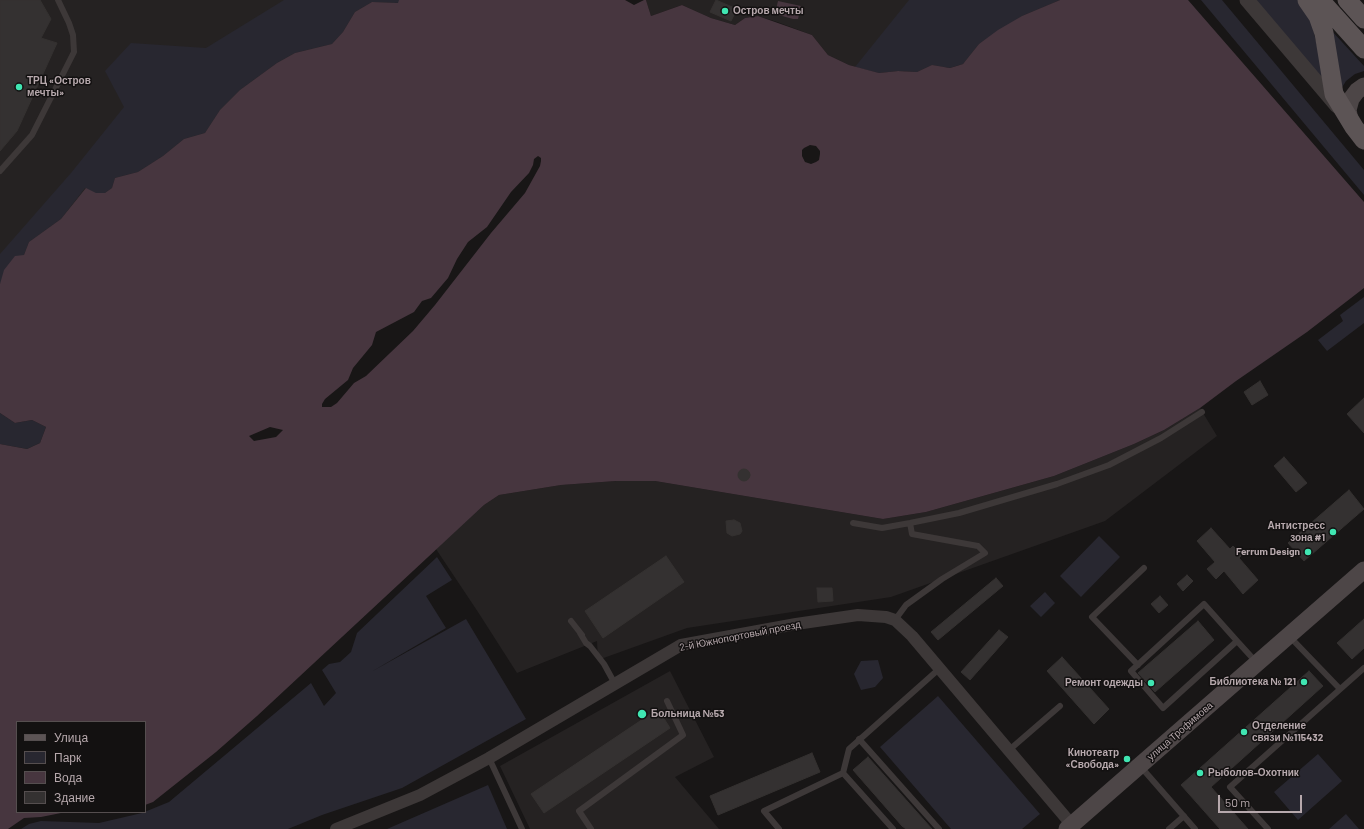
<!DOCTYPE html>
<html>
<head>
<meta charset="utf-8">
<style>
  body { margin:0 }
  #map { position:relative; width:1364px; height:829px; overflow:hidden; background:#181616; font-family:Barlow,sans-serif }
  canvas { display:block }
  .legend { position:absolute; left:16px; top:721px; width:130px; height:92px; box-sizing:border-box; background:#131111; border:1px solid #554e4f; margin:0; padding:5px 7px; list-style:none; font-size:12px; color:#b7a9ad }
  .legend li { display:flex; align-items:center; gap:8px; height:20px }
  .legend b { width:20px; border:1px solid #554e4f }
  .scale { position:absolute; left:1218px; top:795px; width:84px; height:18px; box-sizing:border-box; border:2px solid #b7a9ad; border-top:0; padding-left:5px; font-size:12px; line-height:14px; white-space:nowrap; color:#b7a9ad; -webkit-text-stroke:3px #131111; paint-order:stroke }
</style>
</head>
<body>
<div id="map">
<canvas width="1364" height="829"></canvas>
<ul class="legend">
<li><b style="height:5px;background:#5c5455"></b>Улица</li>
<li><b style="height:11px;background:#282730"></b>Парк</li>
<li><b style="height:11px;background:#47363f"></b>Вода</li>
<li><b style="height:11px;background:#343131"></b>Здание</li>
</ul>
<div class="scale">50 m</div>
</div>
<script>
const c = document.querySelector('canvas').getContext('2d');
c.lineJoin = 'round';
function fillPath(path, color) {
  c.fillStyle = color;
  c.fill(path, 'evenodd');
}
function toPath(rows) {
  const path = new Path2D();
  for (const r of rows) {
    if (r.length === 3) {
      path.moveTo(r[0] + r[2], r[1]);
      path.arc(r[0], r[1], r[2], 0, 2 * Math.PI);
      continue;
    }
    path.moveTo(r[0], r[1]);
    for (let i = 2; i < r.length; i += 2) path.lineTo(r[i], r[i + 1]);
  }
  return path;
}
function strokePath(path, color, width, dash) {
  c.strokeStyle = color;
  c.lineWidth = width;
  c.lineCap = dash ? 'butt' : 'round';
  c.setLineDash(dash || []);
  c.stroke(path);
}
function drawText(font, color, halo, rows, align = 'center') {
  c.font = font + ' Barlow,sans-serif';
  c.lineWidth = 3;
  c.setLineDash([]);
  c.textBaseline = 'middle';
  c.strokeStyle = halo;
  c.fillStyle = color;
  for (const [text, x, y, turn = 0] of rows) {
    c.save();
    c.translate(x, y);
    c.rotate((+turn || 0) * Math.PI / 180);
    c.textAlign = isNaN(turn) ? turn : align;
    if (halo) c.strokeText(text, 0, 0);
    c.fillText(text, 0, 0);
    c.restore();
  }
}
const built = toPath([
  [0,0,399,0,0,284],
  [646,0,1060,0,1041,9,963,64,917,72,898,71,879,73,849,65,828,55,812,35,777,22,758,16,745,18,735,25,711,18,682,5,651,16],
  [1200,408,1217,436,1105,521,891,597,687,628,598,660,597,641,517,673,478,612,436,549,484,505,499,495,561,485,616,481,655,481,883,519,926,512,1054,476,1134,444,1164,430],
  [670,671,714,757,675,777,719,829,530,829,500,766]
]);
const green = toPath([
  [284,0,399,0,399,3,372,2,355,12,343,32,332,44,295,53,277,63,240,90,220,110,205,133,184,139,163,156,138,172,115,178,112,188,105,193,96,194,85,188,61,219,29,242,24,255,0,284,0,254,71,173,124,107,105,71,131,43,206,48],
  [909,0,1060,0,1022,16,979,44,963,64,950,68,932,65,917,72,898,71,879,73,855,67],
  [1201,0,1222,0,1364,170,1364,195],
  [1255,0,1299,0,1311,19,1325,82],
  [1331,30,1364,66,1364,71,1355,74,1346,81,1341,89],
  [1364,297,1364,323,1327,351,1318,340,1343,321,1340,315],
  [0,413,15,423,32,420,46,427,40,443,27,449,0,444],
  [1099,536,1120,557,1081,597,1060,576],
  [437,557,452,580,426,596,446,628,371,672,466,619,526,719,402,788,322,815,288,829,21,829,29,824,41,821,99,823,142,813,169,802,311,683,324,706,336,693,322,670,329,664,340,662,351,652,357,633],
  [1045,592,1055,603,1041,617,1030,606],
  [878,660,883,678,875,687,861,690,854,674,861,661],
  [938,696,1040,814,1022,829,951,829,880,747],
  [1318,754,1342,781,1298,820,1274,792],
  [488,785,507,829,387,829],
  [1346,814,1359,829,1329,829]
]);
const water = toPath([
  [399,0,625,0,634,5,644,0,646,0,651,16,682,5,711,18,735,25,745,18,758,16,812,35,828,55,849,65,879,73,898,71,917,72,932,65,950,68,963,64,979,44,998,30,1022,16,1060,0,1188,0,1364,202,1364,288,1307,332,1236,381,1200,408,1164,430,1134,444,1054,476,926,512,883,519,655,481,616,481,561,485,499,495,484,505,257,716,216,752,153,802,145,805,145,722,17,722,17,812,87,812,61,813,41,817,24,818,8,829,0,829,0,444,27,449,40,443,46,427,32,420,15,423,0,413,0,284,4,270,15,256,24,255,29,242,61,219,86,188,96,193,105,193,112,188,115,178,138,172,163,156,184,139,205,133,220,110,240,90,277,63,295,53,332,44,343,32,355,12,372,2,398,3],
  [810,145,816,146,820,151,820,154,819,160,816,162,811,164,805,162,802,156,802,150,804,148],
  [538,156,541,158,541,161,540,166,525,193,491,233,435,305,413,331,366,376,354,383,337,403,331,407,322,407,322,404,325,399,348,380,353,368,372,345,376,332,414,312,422,301,431,298,448,278,457,259,468,242,487,227,511,192,529,173,533,165,534,159],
  [270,427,283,430,276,437,254,441,249,436],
  [778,1,801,6,798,19,793,19,775,14]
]);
const building = toPath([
  [0,0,40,0,51,19,41,38,57,43,17,131,0,151,0,0],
  [716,0,737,9,731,21,710,12,716,0],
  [1260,381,1268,395,1252,405,1244,392,1260,381],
  [1364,398,1364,433,1347,414,1364,398],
  [1284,457,1307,483,1296,492,1274,466,1284,457],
  [744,475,6],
  [1349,490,1364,509,1304,561,1288,543,1349,490],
  [734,520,740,523,742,531,740,534,732,536,727,533,726,521,734,520],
  [1211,528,1230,549,1233,546,1242,555,1239,558,1258,580,1243,594,1224,571,1216,579,1207,569,1215,562,1197,541,1211,528],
  [666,556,684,582,603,638,585,611,666,556],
  [1187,575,1193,581,1183,591,1177,584,1187,575],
  [996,578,1003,586,938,640,931,632,996,578],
  [817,588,832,588,833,601,818,602,817,588],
  [1160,596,1168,605,1159,613,1151,604,1160,596],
  [1364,619,1364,648,1352,659,1337,643,1364,619],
  [1198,621,1214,640,1155,692,1138,673,1198,621],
  [999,630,1008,637,970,680,961,672,999,630],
  [1062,657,1109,709,1094,724,1047,671,1062,657],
  [1309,671,1323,686,1211,787,1248,829,1220,829,1181,785,1309,671],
  [658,709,670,728,544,813,531,794,658,709],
  [812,753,820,772,718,815,710,796,812,753],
  [868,757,932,829,906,829,902,826,853,770,868,757]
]);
const service = toPath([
  [0,171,32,135,74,52,73,35,69,23,58,0],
  [853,523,882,528,910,523,959,513,1057,484,1109,465,1161,438,1202,412],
  [895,620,906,605,942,579,985,553,978,546,912,534,910,523],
  [571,621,582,635],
  [580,633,586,643,590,646,604,664,615,684],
  [1290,637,1340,689],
  [1237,641,1163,708,1131,671,1204,604,1237,641,1257,663],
  [1138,665,1092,617,1144,568],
  [859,739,939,829],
  [1008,751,1060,706],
  [489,758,522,829],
  [1141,767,1195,829],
  [843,773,849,749,939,669],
  [843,773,893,829],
  [591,829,579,811,683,735,667,701],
  [779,829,764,811,843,773],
  [1169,829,1184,816],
  [1268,829,1230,787,1364,668]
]);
const minor = toPath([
  [336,829,420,795,489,758,681,645,796,624,858,615,886,617,895,620,912,636,1072,825]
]);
const tertiary = toPath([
  [1247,0,1337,106]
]);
const secondary = toPath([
  [1350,120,1348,110,1351,99,1357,91,1364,86],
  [1067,829,1364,570]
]);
const primary = toPath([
  [1307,0,1318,16,1324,33,1334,94,1354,127,1364,140],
  [1320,0,1364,49],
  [1347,0,1364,19]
]);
const markers = [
  [725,11,4,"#40e6b2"],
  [19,87,4,"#40e6b2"],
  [1333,532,4,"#40e6b2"],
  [1308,552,4,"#40e6b2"],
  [1304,682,4,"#40e6b2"],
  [1151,683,4,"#40e6b2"],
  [642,714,5,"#40e6b2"],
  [1244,732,4,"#40e6b2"],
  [1127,759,4,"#40e6b2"],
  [1200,773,4,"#40e6b2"]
];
const poiNames = [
  ["Остров мечты",733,11],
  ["ТРЦ «Остров",27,81],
  ["мечты»",27,93],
  ["Антистресс",1325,526,"right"],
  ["зона #1",1325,538,"right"],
  ["Ferrum Design",1300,552,"right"],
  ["Библиотека № 121",1296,682,"right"],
  ["Ремонт одежды",1143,683,"right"],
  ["Больница №53",651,714],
  ["Отделение",1252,726],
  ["связи №115432",1252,738],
  ["Кинотеатр",1119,753,"right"],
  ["«Свобода»",1119,765,"right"],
  ["Рыболов-Охотник",1208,773]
];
const streetNames = [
  ["2-й Южнопортовый проезд",740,636,-11],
  ["улица Трофимова",1180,731,-41]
];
fillPath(built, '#252222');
fillPath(green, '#282730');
fillPath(water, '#47363f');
fillPath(building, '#343131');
strokePath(building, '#343130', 1);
strokePath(service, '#3d3838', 6);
strokePath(minor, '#3d3838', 12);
strokePath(tertiary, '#3d3838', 15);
strokePath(secondary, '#4d4647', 17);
strokePath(primary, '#5c5455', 19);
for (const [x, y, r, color] of markers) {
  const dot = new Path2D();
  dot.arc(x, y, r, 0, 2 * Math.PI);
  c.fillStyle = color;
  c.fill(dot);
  strokePath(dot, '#131111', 1.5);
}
drawText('bold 10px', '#b7a9ad', '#131111', poiNames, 'left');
drawText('10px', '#b7a9ad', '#131111', streetNames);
</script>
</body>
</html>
